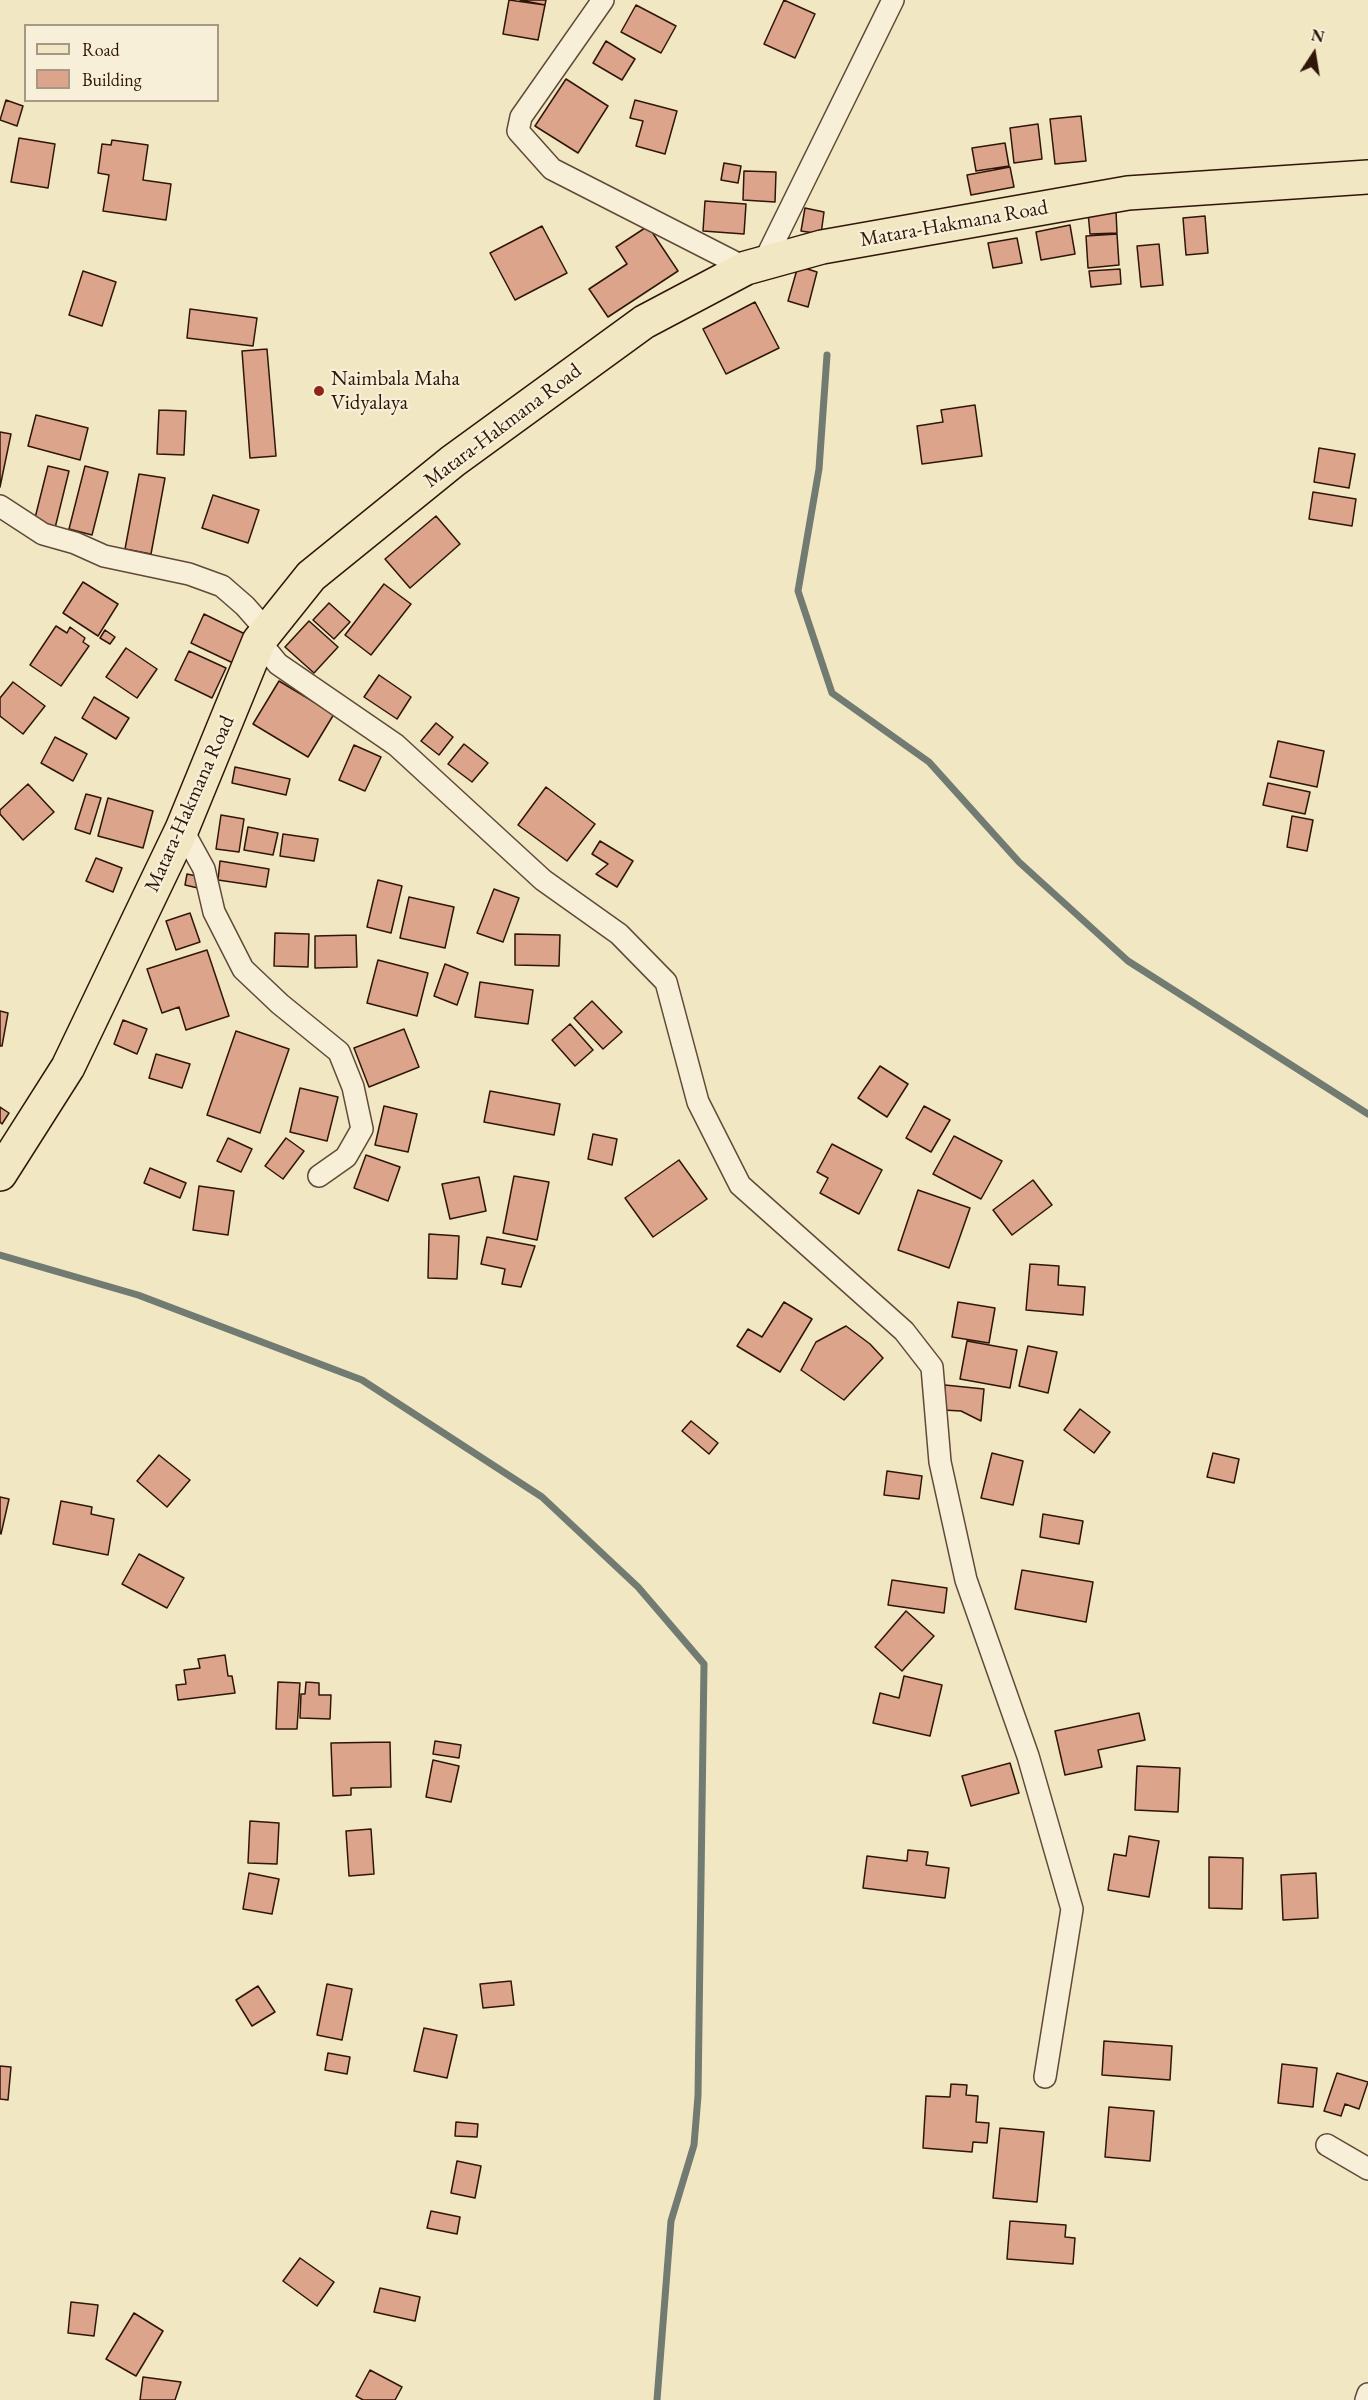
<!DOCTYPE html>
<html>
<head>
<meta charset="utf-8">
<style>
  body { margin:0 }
  #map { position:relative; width:1368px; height:2400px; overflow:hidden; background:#f2e7c3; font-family:"EB Garamond",serif }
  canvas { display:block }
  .legend { position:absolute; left:24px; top:24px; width:195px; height:78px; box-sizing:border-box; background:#f7efd8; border:2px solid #a79885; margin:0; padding:8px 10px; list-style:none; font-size:18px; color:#301608 }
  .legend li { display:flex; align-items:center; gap:12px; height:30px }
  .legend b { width:30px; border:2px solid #a79885 }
  .north { position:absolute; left:1284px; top:24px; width:60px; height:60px; -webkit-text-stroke:4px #f7efd8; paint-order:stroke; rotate:12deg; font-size:16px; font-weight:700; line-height:24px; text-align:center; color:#301608 }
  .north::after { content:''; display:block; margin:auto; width:21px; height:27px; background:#301608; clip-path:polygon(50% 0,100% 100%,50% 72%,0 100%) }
</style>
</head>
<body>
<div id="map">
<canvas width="1368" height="2400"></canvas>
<ul class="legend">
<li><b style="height:8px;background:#f2e7c3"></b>Road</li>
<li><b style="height:16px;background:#dba48b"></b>Building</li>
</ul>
<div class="north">N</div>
</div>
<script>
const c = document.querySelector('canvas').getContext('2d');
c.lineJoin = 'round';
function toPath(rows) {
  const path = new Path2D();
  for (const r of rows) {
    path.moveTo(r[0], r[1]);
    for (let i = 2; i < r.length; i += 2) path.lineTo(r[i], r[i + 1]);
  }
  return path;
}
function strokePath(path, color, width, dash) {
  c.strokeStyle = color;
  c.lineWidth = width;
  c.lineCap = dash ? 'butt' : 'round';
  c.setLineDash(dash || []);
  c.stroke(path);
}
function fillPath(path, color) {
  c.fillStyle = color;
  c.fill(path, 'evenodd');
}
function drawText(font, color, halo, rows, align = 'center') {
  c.font = font + ' "EB Garamond",serif';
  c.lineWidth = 4.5;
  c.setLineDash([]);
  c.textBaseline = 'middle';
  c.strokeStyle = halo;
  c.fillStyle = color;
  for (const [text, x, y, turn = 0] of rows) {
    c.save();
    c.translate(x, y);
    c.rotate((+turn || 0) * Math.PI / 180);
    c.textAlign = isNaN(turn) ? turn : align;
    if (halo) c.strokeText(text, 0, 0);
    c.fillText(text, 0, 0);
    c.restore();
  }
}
const stream = toPath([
  [827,355,819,469,798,591,832,693,929,762,1019,862,1128,961,1368,1114],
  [0,1255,138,1295,362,1380,542,1497,638,1587,704,1664,698,2096,694,2145,671,2221,657,2400]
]);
const building = toPath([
  [509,0,545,5,538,40,503,34,509,0],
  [520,0,546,0,545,5,520,0],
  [784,0,815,14,795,58,764,44,784,0],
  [636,5,676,26,661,53,621,32,636,5],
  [606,41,635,59,622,80,593,63,606,41],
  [566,79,608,106,578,153,535,126,566,79],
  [6,100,23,106,17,126,0,120,6,100],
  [635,100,677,111,665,154,636,146,643,121,630,118,635,100],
  [1081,116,1086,161,1055,164,1050,119,1081,116],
  [1038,124,1042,159,1014,163,1010,128,1038,124],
  [19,138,55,144,48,188,11,182,19,138],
  [112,140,148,145,143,180,171,184,166,220,103,211,109,175,98,173,102,144,111,145,112,140],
  [1005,143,1009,166,976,171,972,148,1005,143],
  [724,163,741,166,738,183,721,180,724,163],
  [1010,167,1014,187,971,195,967,175,1010,167],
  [744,171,776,172,775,202,743,200,744,171],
  [705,201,746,204,744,234,703,231,705,201],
  [805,208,824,212,821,234,801,231,805,208],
  [1116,211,1117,233,1090,234,1088,212,1116,211],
  [1205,216,1208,253,1186,255,1183,218,1205,216],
  [1070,225,1075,254,1041,260,1036,232,1070,225],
  [542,226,567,273,515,300,490,253,542,226],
  [648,226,678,271,608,317,589,289,627,264,616,247,648,226],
  [1117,234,1119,265,1088,268,1086,236,1117,234],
  [1017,238,1022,263,993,268,988,243,1017,238],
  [1159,244,1163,285,1141,287,1137,246,1159,244],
  [798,266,817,272,808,307,788,301,798,266],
  [1120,269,1121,284,1091,287,1089,271,1120,269],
  [83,271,116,282,102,326,69,315,83,271],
  [755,302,779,348,726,374,703,329,755,302],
  [190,309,257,318,253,346,187,338,190,309],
  [267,349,276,456,250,458,242,351,267,349],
  [975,405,982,456,922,464,917,426,943,422,941,410,975,405],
  [159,410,186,411,184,455,157,454,159,410],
  [36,415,88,428,80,460,28,446,36,415],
  [0,432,11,434,0,487,0,432],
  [1319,448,1355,454,1349,488,1314,482,1319,448],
  [48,466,69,471,55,528,34,522,48,466],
  [85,466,108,472,92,535,69,529,85,466],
  [139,474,165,478,151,554,125,549,139,474],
  [1313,492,1356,499,1352,526,1309,519,1313,492],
  [213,495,259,510,248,543,202,528,213,495],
  [436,516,460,544,410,588,385,559,436,516],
  [83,582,118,604,98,636,63,613,83,582],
  [384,584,411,604,371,655,345,635,384,584],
  [329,603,350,622,334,639,313,620,329,603],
  [204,614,247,635,233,663,191,643,204,614],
  [309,621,338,647,314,673,285,647,309,621],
  [56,626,67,633,70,627,85,638,83,642,89,646,61,686,30,665,56,626],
  [105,630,115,637,110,644,100,638,105,630],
  [126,648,157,669,137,698,106,677,126,648],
  [189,651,226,668,212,698,175,680,189,651],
  [379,675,411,697,397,719,364,697,379,675],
  [279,681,334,714,308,757,253,724,279,681],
  [13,682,45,706,23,734,0,716,0,698,13,682],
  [94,697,129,718,116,739,82,718,94,697],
  [436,723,453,737,439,755,421,741,436,723],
  [55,737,87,754,73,781,41,763,55,737],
  [1278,741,1324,751,1317,787,1270,777,1278,741],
  [464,744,488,763,472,782,448,764,464,744],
  [354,745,381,757,365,791,339,780,354,745],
  [235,767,290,779,286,795,232,783,235,767],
  [1268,783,1310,792,1305,814,1263,805,1268,783],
  [28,784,54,812,23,840,0,814,0,810,28,784],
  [546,787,595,824,567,861,518,825,546,787],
  [86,794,101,798,90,834,75,829,86,794],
  [108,798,153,811,143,848,98,836,108,798],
  [221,815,244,819,239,852,216,849,221,815],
  [1292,816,1313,820,1307,851,1287,847,1292,816],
  [248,827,278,833,273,855,244,850,248,827],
  [283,834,318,839,314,861,280,856,283,834],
  [600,841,633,861,617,887,596,874,608,864,592,854,600,841],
  [96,858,122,868,113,892,86,881,96,858],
  [220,861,269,869,266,887,218,880,220,861],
  [187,874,201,877,198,888,185,885,187,874],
  [378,880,402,886,391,933,367,927,378,880],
  [494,889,519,898,503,942,477,933,494,889],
  [409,897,454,907,445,948,400,938,409,897],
  [190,913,200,942,176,950,166,921,190,913],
  [275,933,309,934,308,967,274,966,275,933],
  [515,934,560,935,559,966,515,965,515,934],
  [356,935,357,967,315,968,315,936,356,935],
  [207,950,229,1016,186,1030,179,1007,162,1013,147,969,207,950],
  [378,960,428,973,417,1016,367,1003,378,960],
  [445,964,468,973,457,1005,434,996,445,964],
  [480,982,533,990,528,1024,475,1017,480,982],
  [592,1001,622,1032,603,1049,574,1018,592,1001],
  [0,1011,8,1013,2,1046,0,1046,0,1011],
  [123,1020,147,1029,137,1054,114,1044,123,1020],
  [570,1024,593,1050,575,1066,552,1040,570,1024],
  [404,1029,419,1067,369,1087,354,1048,404,1029],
  [236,1031,289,1049,260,1133,207,1115,236,1031],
  [156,1054,190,1064,182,1088,149,1078,156,1054],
  [880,1066,908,1084,887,1117,858,1098,880,1066],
  [300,1088,338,1097,327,1141,290,1132,300,1088],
  [490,1091,560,1104,554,1135,484,1122,490,1091],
  [384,1106,417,1114,408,1152,375,1145,384,1106],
  [924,1106,950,1120,931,1152,906,1138,924,1106],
  [0,1107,9,1113,2,1124,0,1122,0,1107],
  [593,1134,617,1139,612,1165,588,1159,593,1134],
  [954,1136,1002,1161,981,1199,933,1174,954,1136],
  [228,1138,252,1149,241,1172,217,1161,228,1138],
  [286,1138,304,1151,283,1179,265,1166,286,1138],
  [832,1144,882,1170,859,1214,820,1193,828,1178,817,1172,832,1144],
  [366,1155,400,1167,388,1201,354,1188,366,1155],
  [679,1160,707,1199,653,1237,625,1198,679,1160],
  [150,1168,186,1183,180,1198,144,1183,150,1168],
  [514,1176,549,1182,537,1240,503,1233,514,1176],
  [479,1177,486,1211,450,1219,442,1184,479,1177],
  [1033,1180,1052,1205,1012,1235,993,1210,1033,1180],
  [199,1186,234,1191,228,1235,193,1230,199,1186],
  [918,1190,970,1208,949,1268,898,1250,918,1190],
  [429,1234,459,1236,457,1279,428,1278,429,1234],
  [487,1237,535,1246,521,1287,502,1284,505,1269,481,1264,487,1237],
  [1030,1264,1059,1266,1058,1285,1085,1287,1083,1315,1026,1310,1030,1264],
  [784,1302,812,1319,780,1372,737,1346,748,1329,762,1337,784,1302],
  [958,1302,995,1308,989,1343,952,1337,958,1302],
  [846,1326,870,1344,883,1358,844,1400,801,1370,816,1342,846,1326],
  [967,1341,1017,1350,1010,1388,960,1379,967,1341],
  [1028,1346,1057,1352,1048,1393,1019,1386,1028,1346],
  [945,1385,984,1389,981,1421,961,1411,943,1410,945,1385],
  [1080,1409,1110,1432,1094,1453,1064,1430,1080,1409],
  [691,1421,718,1443,709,1454,682,1431,691,1421],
  [992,1453,1023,1461,1013,1505,981,1498,992,1453],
  [1213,1453,1239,1459,1234,1483,1207,1477,1213,1453],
  [159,1455,190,1480,167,1507,137,1481,159,1455],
  [887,1471,922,1476,919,1499,884,1495,887,1471],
  [0,1497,9,1499,1,1534,0,1533,0,1497],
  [61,1501,92,1507,91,1514,114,1519,108,1555,53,1544,61,1501],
  [1043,1514,1083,1521,1079,1544,1040,1537,1043,1514],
  [139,1554,184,1578,167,1608,122,1584,139,1554],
  [1022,1570,1093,1582,1086,1622,1015,1609,1022,1570],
  [892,1580,947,1588,944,1613,888,1605,892,1580],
  [906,1611,934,1636,902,1671,875,1647,906,1611],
  [225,1655,228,1676,232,1676,235,1693,178,1700,176,1685,186,1684,184,1670,200,1668,198,1659,225,1655],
  [904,1676,942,1685,930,1736,873,1723,880,1693,899,1698,904,1676],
  [278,1682,300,1683,297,1729,276,1729,278,1682],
  [306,1682,319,1683,319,1695,331,1695,330,1719,300,1718,301,1694,305,1694,306,1682],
  [1139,1713,1145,1740,1098,1750,1102,1767,1065,1775,1055,1731,1139,1713],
  [435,1741,461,1745,459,1758,433,1754,435,1741],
  [390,1742,391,1787,351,1788,351,1795,333,1796,331,1743,390,1742],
  [433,1760,459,1766,451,1802,426,1797,433,1760],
  [1010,1763,1019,1793,971,1806,962,1776,1010,1763],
  [1137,1766,1180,1768,1178,1812,1135,1810,1137,1766],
  [250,1821,279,1823,277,1864,248,1863,250,1821],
  [371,1829,374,1874,349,1876,346,1831,371,1829],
  [1129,1836,1159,1841,1149,1897,1108,1890,1114,1854,1126,1856,1129,1836],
  [908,1850,928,1852,926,1865,949,1868,945,1898,863,1888,867,1856,907,1861,908,1850],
  [1209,1857,1243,1858,1242,1909,1209,1908,1209,1857],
  [249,1873,279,1879,272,1914,243,1909,249,1873],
  [1316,1873,1318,1918,1283,1920,1281,1875,1316,1873],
  [511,1981,514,2005,483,2008,480,1984,511,1981],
  [327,1984,352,1989,342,2040,317,2035,327,1984],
  [258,1986,275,2012,252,2026,236,2000,258,1986],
  [424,2028,457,2035,447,2078,414,2071,424,2028],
  [1104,2041,1172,2046,1170,2080,1102,2075,1104,2041],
  [328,2053,350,2057,347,2074,325,2070,328,2053],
  [1282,2064,1317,2068,1313,2107,1278,2103,1282,2064],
  [0,2066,11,2067,8,2100,0,2099,0,2066],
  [1337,2073,1368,2082,1359,2109,1345,2104,1341,2116,1324,2111,1337,2073],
  [951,2084,967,2085,966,2095,978,2096,976,2122,989,2123,987,2143,973,2142,972,2152,923,2148,926,2096,950,2097,951,2084],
  [1109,2107,1154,2111,1150,2161,1105,2157,1109,2107],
  [456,2122,478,2124,477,2137,455,2136,456,2122],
  [1000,2128,1044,2132,1037,2202,993,2198,1000,2128],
  [457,2161,481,2166,475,2198,451,2193,457,2161],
  [431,2211,460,2217,457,2234,427,2228,431,2211],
  [1010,2221,1066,2225,1065,2237,1075,2238,1073,2264,1007,2259,1010,2221],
  [300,2258,334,2282,317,2306,283,2281,300,2258],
  [380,2288,420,2297,415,2321,374,2312,380,2288],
  [71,2302,98,2305,94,2336,68,2333,71,2302],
  [134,2313,163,2331,136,2376,106,2359,134,2313],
  [370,2370,402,2387,395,2400,363,2400,356,2396,370,2370],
  [143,2377,181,2382,175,2400,140,2400,143,2377]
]);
const minor = toPath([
  [603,0,521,117,518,131,552,169,746,268],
  [763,264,893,0],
  [0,506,43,534,75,543,104,556,189,574,222,586,245,606,267,631],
  [259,641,278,664,396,745,543,880,619,934,666,982,698,1102,740,1185,904,1331,932,1367,940,1462,966,1580,1028,1756,1072,1909,1045,2077],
  [182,829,204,869,214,912,243,969,280,1004,339,1052,353,1087,362,1129,346,1157,319,1176],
  [1327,2145,1368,2169],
  [1366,2400,1368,2394]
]);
const primary = toPath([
  [0,1174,68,1067,182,829,259,641,311,576,453,461,644,322,746,268,822,247,1128,193,1368,177]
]);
const markers = [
  [319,391,6,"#8f2418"]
];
const streetNames = [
  ["Matara-Hakmana Road",954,224,-10],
  ["Matara-Hakmana Road",503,426,-37],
  ["Matara-Hakmana Road",190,804,-66]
];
const poiNames = [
  ["Naimbala Maha",331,379],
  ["Vidyalaya",331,403]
];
strokePath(stream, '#717b72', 7);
fillPath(building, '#dba48b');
strokePath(building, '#301608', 1.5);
strokePath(minor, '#604a37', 24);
strokePath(primary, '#301608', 36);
strokePath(minor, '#f7efd8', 21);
strokePath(primary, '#f2e7c3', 33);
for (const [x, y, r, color] of markers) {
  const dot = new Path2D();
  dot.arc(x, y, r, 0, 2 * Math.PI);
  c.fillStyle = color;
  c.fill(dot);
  strokePath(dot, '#f7efd8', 2);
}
drawText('21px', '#301608', '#f7efd8', streetNames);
drawText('21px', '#301608', '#f7efd8', poiNames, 'left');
</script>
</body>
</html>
